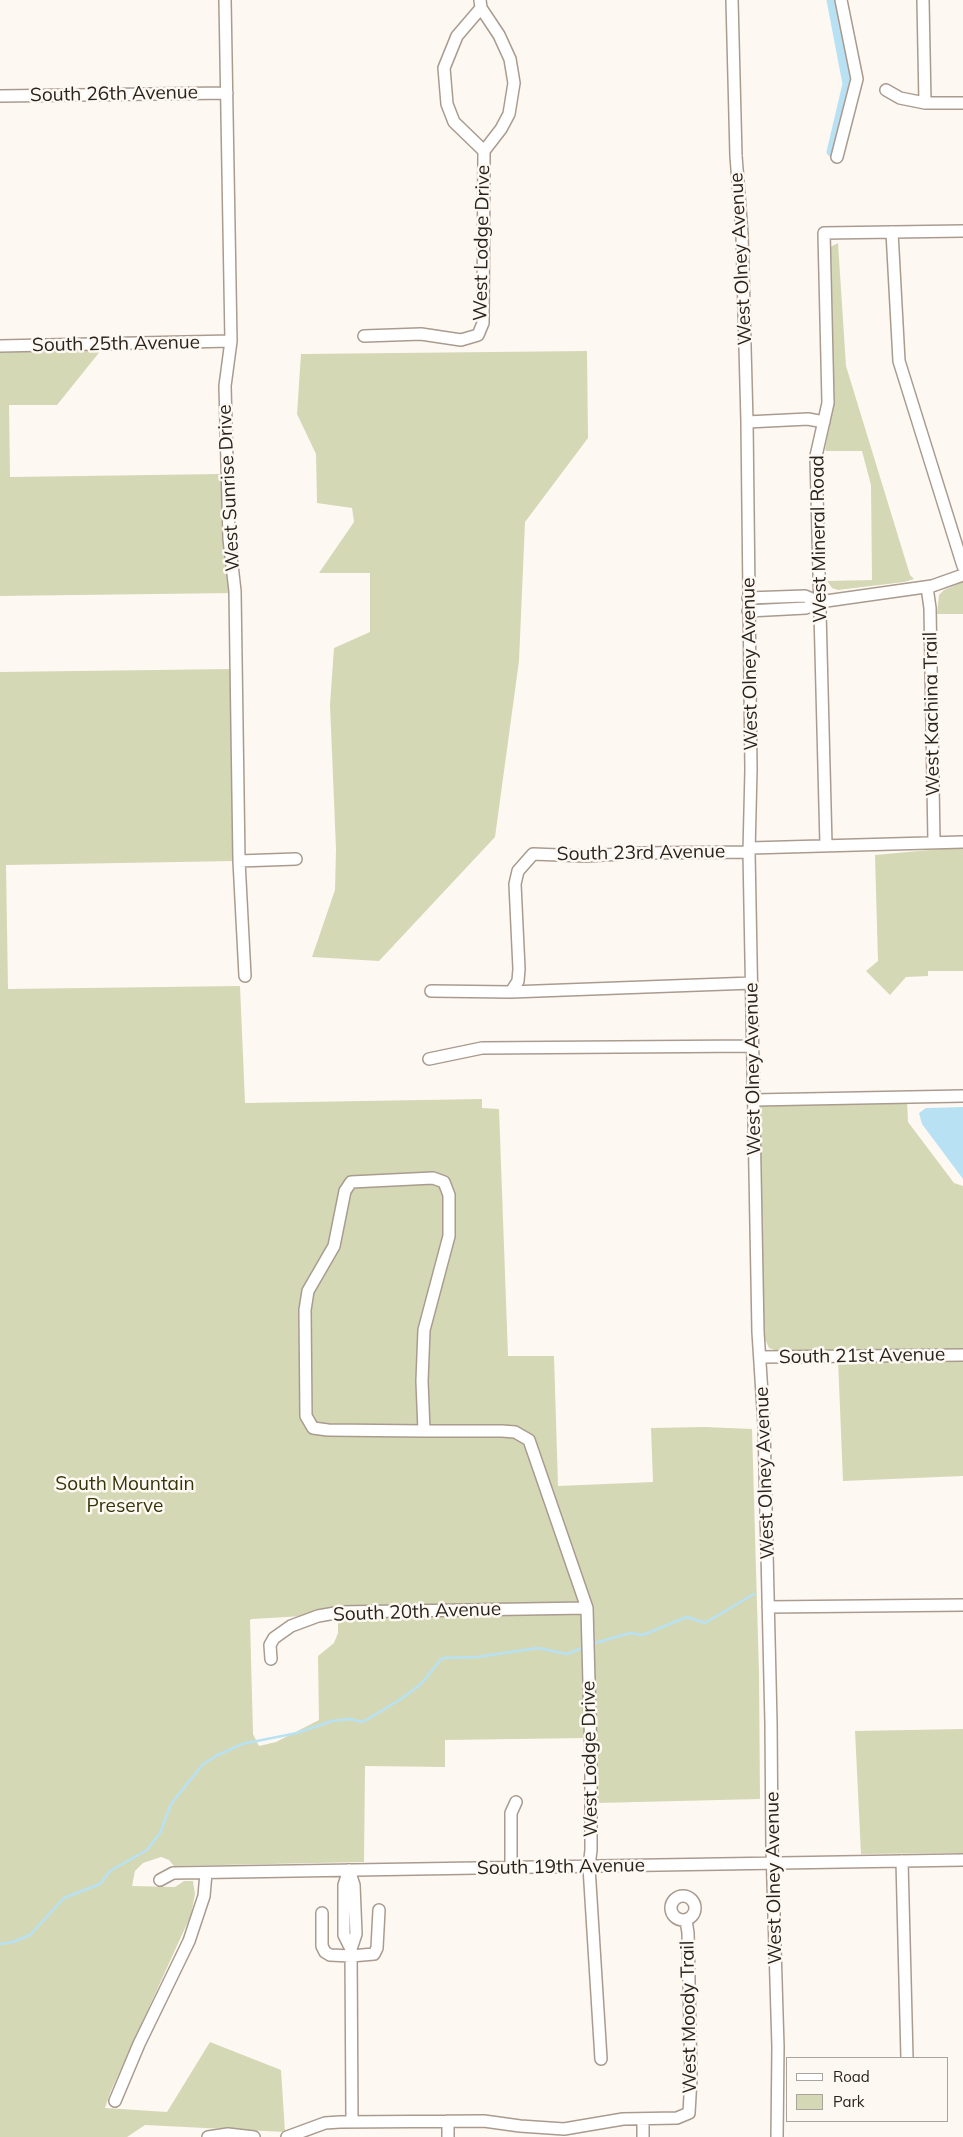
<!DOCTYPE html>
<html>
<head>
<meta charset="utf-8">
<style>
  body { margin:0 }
  #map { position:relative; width:963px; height:2137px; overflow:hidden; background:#fef8f3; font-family:Mulish,sans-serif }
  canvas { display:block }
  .legend { position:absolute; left:786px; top:2057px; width:162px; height:65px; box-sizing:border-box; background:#fef8f3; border:1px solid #a9a39e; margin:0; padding:6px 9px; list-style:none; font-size:15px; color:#29231e }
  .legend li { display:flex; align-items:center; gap:10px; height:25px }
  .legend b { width:25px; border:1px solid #a9a39e }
</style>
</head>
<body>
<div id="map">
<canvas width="963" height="2137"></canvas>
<ul class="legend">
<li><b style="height:6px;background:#fff"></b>Road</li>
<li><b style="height:14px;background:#d4d8b5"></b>Park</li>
</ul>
</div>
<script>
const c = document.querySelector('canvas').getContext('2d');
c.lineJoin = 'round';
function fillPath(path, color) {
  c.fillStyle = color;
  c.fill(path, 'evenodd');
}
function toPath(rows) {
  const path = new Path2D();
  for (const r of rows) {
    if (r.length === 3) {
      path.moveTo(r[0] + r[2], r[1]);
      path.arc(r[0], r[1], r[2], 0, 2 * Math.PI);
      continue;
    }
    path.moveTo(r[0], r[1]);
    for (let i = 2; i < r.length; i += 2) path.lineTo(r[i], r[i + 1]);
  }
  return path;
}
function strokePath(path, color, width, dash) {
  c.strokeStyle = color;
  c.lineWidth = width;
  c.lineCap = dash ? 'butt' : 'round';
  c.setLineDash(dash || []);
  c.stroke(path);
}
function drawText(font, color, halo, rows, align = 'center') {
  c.font = font + ' Mulish,sans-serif';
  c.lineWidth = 5;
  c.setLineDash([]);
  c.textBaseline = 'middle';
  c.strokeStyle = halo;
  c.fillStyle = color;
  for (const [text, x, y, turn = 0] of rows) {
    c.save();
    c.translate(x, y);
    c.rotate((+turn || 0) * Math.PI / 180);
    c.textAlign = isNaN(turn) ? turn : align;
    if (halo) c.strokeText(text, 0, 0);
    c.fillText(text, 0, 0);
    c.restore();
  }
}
const green = toPath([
  [838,243,846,366,910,575,914,579,904,582,838,590,832,588,827,581,872,580,871,485,862,451,826,451,825,449,834,402,830,247],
  [102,349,57,405,9,405,10,477,221,474,222,535,233,593,0,596,0,351],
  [587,351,588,438,525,522,519,661,495,837,379,961,312,957,335,890,336,849,330,705,334,648,370,632,370,573,319,573,354,522,352,508,317,503,316,454,297,414,301,354],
  [963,582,963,614,937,614,939,595,944,590],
  [233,669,235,861,6,865,8,989,240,986,245,1103,482,1099,482,1108,499,1109,508,1356,554,1356,558,1486,653,1482,651,1428,705,1427,752,1429,759,1674,760,1799,596,1803,589,1602,338,1609,304,1616,252,1619,250,1620,253,1734,259,1746,276,1742,319,1720,318,1656,334,1643,338,1633,338,1617,583,1612,586,1738,445,1740,445,1767,365,1766,364,1862,174,1866,169,1860,161,1857,143,1863,135,1871,132,1886,175,1887,184,1881,193,1881,195,1894,191,1915,110,2093,105,2108,167,2112,210,2042,281,2070,285,2132,145,2125,127,2137,0,2137,0,672],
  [963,847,963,971,928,971,928,976,906,977,890,995,866,971,878,961,875,855],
  [907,1100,908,1122,954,1183,963,1186,963,1350,783,1353,769,1348,764,1337,760,1107,771,1102],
  [838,1360,963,1360,963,1476,843,1481],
  [963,1729,963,1853,861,1854,855,1731]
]);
const water = toPath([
  [963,1107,963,1179,922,1124,919,1113,926,1108]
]);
const stream = toPath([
  [592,1644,630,1633,643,1635,687,1617,705,1623,754,1594],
  [0,1944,13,1942,30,1935,64,1898,100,1884,110,1871,147,1850,160,1833,171,1804,203,1764,216,1756,242,1744,297,1733,332,1721,349,1719,363,1722,401,1699,421,1684,442,1658,477,1657,538,1648,567,1654,585,1647]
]);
const canal = toPath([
  [831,152,847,84,831,0]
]);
const minor = toPath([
  [225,0,231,341,225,386,229,539,235,591,239,861,245,976],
  [732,0,736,156,742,234,747,422,751,770,749,852,758,1332,764,1425,771,1723,772,1848,778,2047,777,2137],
  [923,0,925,103],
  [481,8,457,36,444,68,447,104,454,122,484,151],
  [886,90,900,98,925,103,963,103],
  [0,96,227,93],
  [837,157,857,79,841,0],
  [892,232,899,361,963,566],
  [364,336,421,334,461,340,478,335,483,323,484,151,501,129,509,114,514,83,510,59,499,35,481,8,480,0],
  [0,346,231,341],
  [747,422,808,419,824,422],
  [927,587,930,608,934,842],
  [748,598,805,596,819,602],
  [748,611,806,608,819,602,932,586,963,575],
  [826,845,816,456,828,403,824,233,963,231],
  [750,848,963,842],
  [239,861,296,859],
  [431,991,511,992,518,981,519,969,515,884,518,871,533,854,585,856,641,853,749,852],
  [511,992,752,983],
  [429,1059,482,1048,753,1046],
  [754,1100,963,1096],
  [761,1357,963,1355],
  [424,1431,422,1381,424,1330,449,1236,449,1195,444,1182,433,1178,351,1182,345,1191,334,1246,308,1291,305,1310,306,1416,313,1428,328,1430,424,1431,502,1431,515,1432,529,1440,587,1608,591,1758,591,1850,589,1867,601,2059],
  [768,1607,963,1605],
  [271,1659,270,1645,274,1638,291,1626,318,1616,341,1612,587,1608],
  [902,1861,907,2058],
  [511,1867,511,1813,516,1802],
  [349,1870,354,1885,356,1934,351,1949,352,2121],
  [349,1870,344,1885,344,1935,351,1949],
  [160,1880,173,1873,963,1860],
  [683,1908,12],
  [322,1913,322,1946,325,1952,330,1955,351,1956,374,1954,377,1948,379,1910],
  [115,2101,139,2044,189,1941,204,1896,206,1873],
  [643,2119,643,2137],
  [448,2121,448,2137],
  [208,2137,228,2134,254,2137],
  [287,2137,325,2123,340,2122,484,2121,520,2126,564,2129,623,2119,677,2118,689,2113,691,2078,688,1933,686,1920]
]);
const streetNames = [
  ["South 26th Avenue",114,94,-1],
  ["West Lodge Drive",482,243,-89],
  ["West Olney Avenue",741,259,-93],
  ["South 25th Avenue",116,344,-1],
  ["West Sunrise Drive",229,488,-93],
  ["West Mineral Road",819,539,-91],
  ["West Olney Avenue",750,664,-91],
  ["West Kachina Trail",932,714,-91],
  ["South 23rd Avenue",641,853,-1],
  ["West Olney Avenue",753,1069,-91],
  ["South 21st Avenue",862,1356,-1],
  ["West Olney Avenue",765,1473,-92],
  ["South 20th Avenue",417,1612,-2],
  ["West Lodge Drive",590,1759,-91],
  ["South 19th Avenue",561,1867,-1],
  ["West Olney Avenue",774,1878,-91],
  ["West Moody Trail",689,2017,-91]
];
const parkNames = [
  ["South Mountain",125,1484],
  ["Preserve",125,1506]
];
fillPath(green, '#d4d8b5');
fillPath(water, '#b8e2f4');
strokePath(stream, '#b8e2f4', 2.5);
strokePath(canal, '#b8e2f4', 9);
strokePath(minor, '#aa9b8f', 14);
strokePath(minor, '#fff', 11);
drawText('19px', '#29231e', '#fef8f3', streetNames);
drawText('19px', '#333507', '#fef8f3', parkNames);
</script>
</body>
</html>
